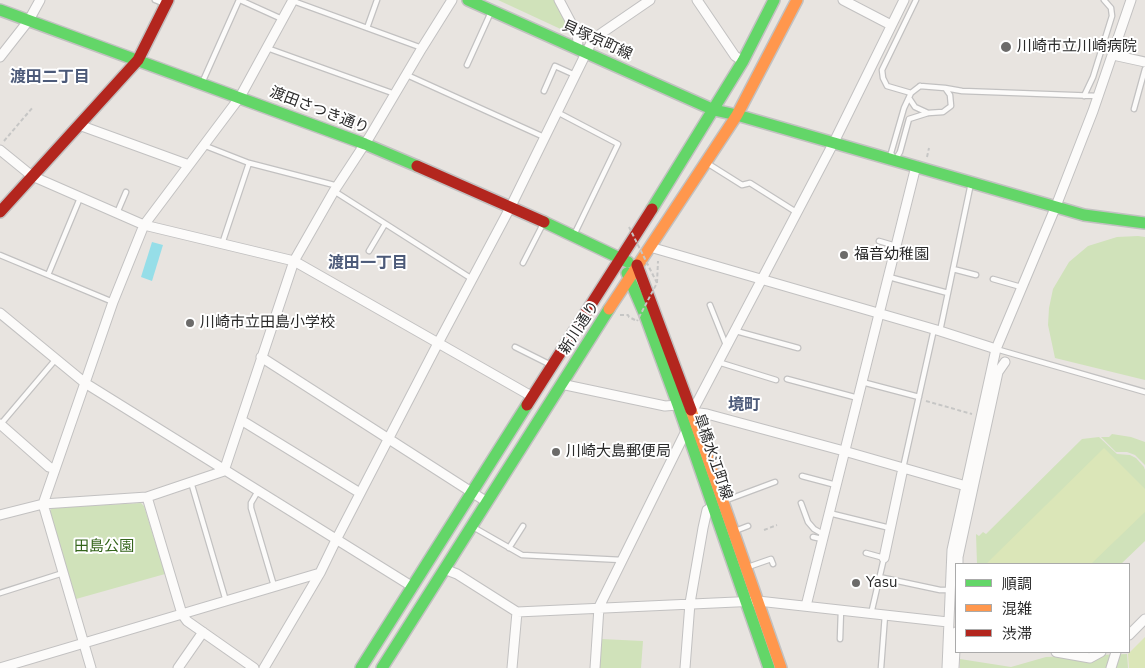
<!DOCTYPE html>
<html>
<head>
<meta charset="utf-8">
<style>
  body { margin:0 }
  #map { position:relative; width:1145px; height:668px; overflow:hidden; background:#e8e4e0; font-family:"Nunito Sans","Noto Sans JP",sans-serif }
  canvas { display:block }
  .legend { position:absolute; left:955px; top:563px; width:175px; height:90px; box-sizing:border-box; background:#fff; border:1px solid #aaa; margin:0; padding:6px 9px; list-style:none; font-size:15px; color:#2a2a2a }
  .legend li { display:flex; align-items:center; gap:10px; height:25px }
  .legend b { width:25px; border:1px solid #aaa }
</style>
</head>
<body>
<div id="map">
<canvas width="1145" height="668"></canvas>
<ul class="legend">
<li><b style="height:6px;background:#63d668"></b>順調</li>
<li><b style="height:6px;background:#ff974d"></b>混雑</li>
<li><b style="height:6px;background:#b3261e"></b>渋滞</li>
</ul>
</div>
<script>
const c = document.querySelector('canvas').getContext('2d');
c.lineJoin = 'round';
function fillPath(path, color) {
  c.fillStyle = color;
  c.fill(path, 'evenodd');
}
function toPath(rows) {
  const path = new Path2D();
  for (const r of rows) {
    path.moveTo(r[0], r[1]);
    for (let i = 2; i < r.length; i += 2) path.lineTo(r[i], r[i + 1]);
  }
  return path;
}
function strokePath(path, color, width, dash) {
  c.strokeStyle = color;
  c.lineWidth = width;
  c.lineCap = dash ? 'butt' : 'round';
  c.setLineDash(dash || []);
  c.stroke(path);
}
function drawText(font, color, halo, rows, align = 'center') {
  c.font = font + ' "Nunito Sans","Noto Sans JP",sans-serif';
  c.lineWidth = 4;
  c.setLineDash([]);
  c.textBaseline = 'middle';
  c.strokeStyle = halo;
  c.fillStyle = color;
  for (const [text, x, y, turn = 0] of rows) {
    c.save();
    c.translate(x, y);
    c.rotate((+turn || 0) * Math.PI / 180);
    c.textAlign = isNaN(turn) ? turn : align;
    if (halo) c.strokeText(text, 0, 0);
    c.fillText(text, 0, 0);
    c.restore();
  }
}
const green = toPath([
  [498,0,554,0,570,29,567,32],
  [1138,236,1145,237,1145,380,1055,358,1048,325,1049,308,1053,289,1069,262,1088,246,1117,237],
  [1112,434,1131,437,1145,442,1145,465,1135,455,1127,452,1116,452,1101,437,1109,437],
  [1099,437,1117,454,1130,455,1136,458,1144,467,1145,470,1145,541,1121,564,977,564,976,534,979,536,983,532,986,534,1082,439],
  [141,503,144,506,165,574,76,599,49,512,52,508],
  [601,639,643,641,641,668,599,668],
  [1127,654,1128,668,960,668,960,659,1011,667,1046,657]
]);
const pitch = toPath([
  [1104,448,1145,489,1145,512,1091,564,988,564,987,563],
  [1145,637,1145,668,1129,668,1128,654]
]);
const water = toPath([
  [152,242,163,245,152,281,141,277]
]);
const path = toPath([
  [4,141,33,107],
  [927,157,929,148],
  [657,283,658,261],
  [620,315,628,315,629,317,635,320],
  [926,401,972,414],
  [764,530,777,525]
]);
const lane = toPath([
  [155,0,165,4],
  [240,0,282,19],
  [293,1,422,48],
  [367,28,377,0],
  [267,48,395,94],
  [467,65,491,12],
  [407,75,544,137],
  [202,83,239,0],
  [920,86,945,88,950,95,951,106,943,112,928,113,909,119,900,152,895,160,891,153,904,108,911,93,920,86],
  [945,88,962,91,1098,96],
  [544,91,555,66,575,75],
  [911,93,887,86,883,78,882,70,916,0],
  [1084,96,1093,77,1112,16,1111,8,1104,0],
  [909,98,915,107,928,113],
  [1134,109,1145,69],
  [557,112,618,144,574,235],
  [203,145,249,163,338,186],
  [707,163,742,185,750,183,796,212],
  [334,191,472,279],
  [117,213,126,192],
  [879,241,896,246],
  [222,244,249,163],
  [369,251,385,224],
  [0,255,113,302],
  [523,263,543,224],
  [953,269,976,275],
  [48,275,80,198],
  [889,277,948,293],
  [993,279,1021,287],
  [710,305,726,345],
  [736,331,798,348],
  [940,331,971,183],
  [515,347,551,365],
  [996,349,1145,392],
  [718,362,776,380],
  [787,379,858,398],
  [862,382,919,397],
  [0,425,56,359],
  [903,468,934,329],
  [802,476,836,485],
  [191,482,226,601],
  [258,491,251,503,251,508,274,586],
  [724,501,775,482],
  [801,503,808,522,814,529,823,534],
  [829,513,890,528],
  [473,527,522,555,622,560],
  [735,531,748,526],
  [813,537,822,539],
  [509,548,523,526],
  [866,553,884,558,871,614],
  [748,567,771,559,773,564],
  [879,577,940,590,949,590],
  [0,593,63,573],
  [840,639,841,610],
  [881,668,885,615]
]);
const street = toPath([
  [559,0,577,34,578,41,577,49],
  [697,0,735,56,743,61],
  [843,0,891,25],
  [1113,55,1145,62],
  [0,57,29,20,40,0],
  [79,125,189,165],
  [0,150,32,176,144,225,294,261,533,397],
  [650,247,940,331,996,349],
  [0,313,85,383,413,587],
  [261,357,487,502],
  [561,384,665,406,678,405,692,412,707,414,844,451,966,486],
  [691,414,834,142,904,0],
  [241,420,360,493],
  [0,424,49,467,55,469],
  [147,497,182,614,187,621,254,668],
  [0,515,43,504,147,497,224,471,294,261,334,191,370,136,422,48,452,0],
  [884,558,903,468],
  [958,564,958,557,998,372,1005,362],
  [444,569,457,574,517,612,758,601,948,622],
  [806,606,916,166],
  [1129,635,1145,619],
  [1056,652,1090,658,1101,652],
  [0,668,320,573],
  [91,668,43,504,113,302,144,225,240,97,293,0],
  [178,668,203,632],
  [264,668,320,573,336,540,436,347,511,206,593,39,650,0],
  [512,668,517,612],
  [595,668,599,607,687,429],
  [685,668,690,603,703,528,707,510,713,507],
  [947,668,952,550,996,349,1056,206,1093,111,1131,0],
  [954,668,956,632],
  [1111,668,1116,652]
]);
const fast = toPath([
  [468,0,714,110,737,115,1084,215,1145,223],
  [0,10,365,144,417,166],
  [652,209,743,61,774,0],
  [544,222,628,262],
  [627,273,645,315,678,405,769,668],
  [361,668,527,405],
  [382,668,609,309]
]);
const slow = toPath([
  [609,309,737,115,797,0],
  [691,410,781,668]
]);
const jam = toPath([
  [417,166,544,222],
  [0,212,138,60,168,0],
  [637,265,691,410],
  [527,405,652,209]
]);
const pathBridge = toPath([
  [629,227,657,283,637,321]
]);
const markers = [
  [1006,47,6,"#6c6b6a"],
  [844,255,5,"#6c6b6a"],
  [190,323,5,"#6c6b6a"],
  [556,452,5,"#6c6b6a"],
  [856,583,5,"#6c6b6a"]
];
const streetNames = [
  ["貝塚京町線",597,41,24],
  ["渡田さつき通り",319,111,21],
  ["新川通り",580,328,-57],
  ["皐橋水江町線",712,457,71]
];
const poiNames = [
  ["川崎市立川崎病院",1017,47],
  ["福音幼稚園",854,255],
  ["川崎市立田島小学校",200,323],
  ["川崎大島郵便局",566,452],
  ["Yasu",866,583]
];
const parkNames = [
  ["田島公園",104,547]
];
const neighbourhoodNames = [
  ["渡田二丁目",50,78],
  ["渡田一丁目",368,264],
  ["境町",744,406]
];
fillPath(green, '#d0e2ba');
fillPath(pitch, '#dbe6b8');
fillPath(water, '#96dee8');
strokePath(lane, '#c2c1c1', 7);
strokePath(street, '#c2c1c1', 11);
strokePath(fast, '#c2c1c1', 14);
strokePath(slow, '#c2c1c1', 14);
strokePath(jam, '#c2c1c1', 14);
strokePath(path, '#c6c6c5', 2, [4, 2.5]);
strokePath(lane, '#fcfbfa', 4.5);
strokePath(street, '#fcfbfa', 9);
strokePath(fast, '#63d668', 11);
strokePath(slow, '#ff974d', 11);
strokePath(jam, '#b3261e', 11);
strokePath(pathBridge, '#c6c6c5', 2, [4, 2.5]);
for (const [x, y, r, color] of markers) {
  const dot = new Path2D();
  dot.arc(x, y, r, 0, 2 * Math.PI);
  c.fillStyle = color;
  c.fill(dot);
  strokePath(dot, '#fff', 2);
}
drawText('15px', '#2a2a2a', '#fff', streetNames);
drawText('15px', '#2a2a2a', '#fff', poiNames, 'left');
drawText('15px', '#35651c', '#fff', parkNames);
drawText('bold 16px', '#4c5a79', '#fff', neighbourhoodNames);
</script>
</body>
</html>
